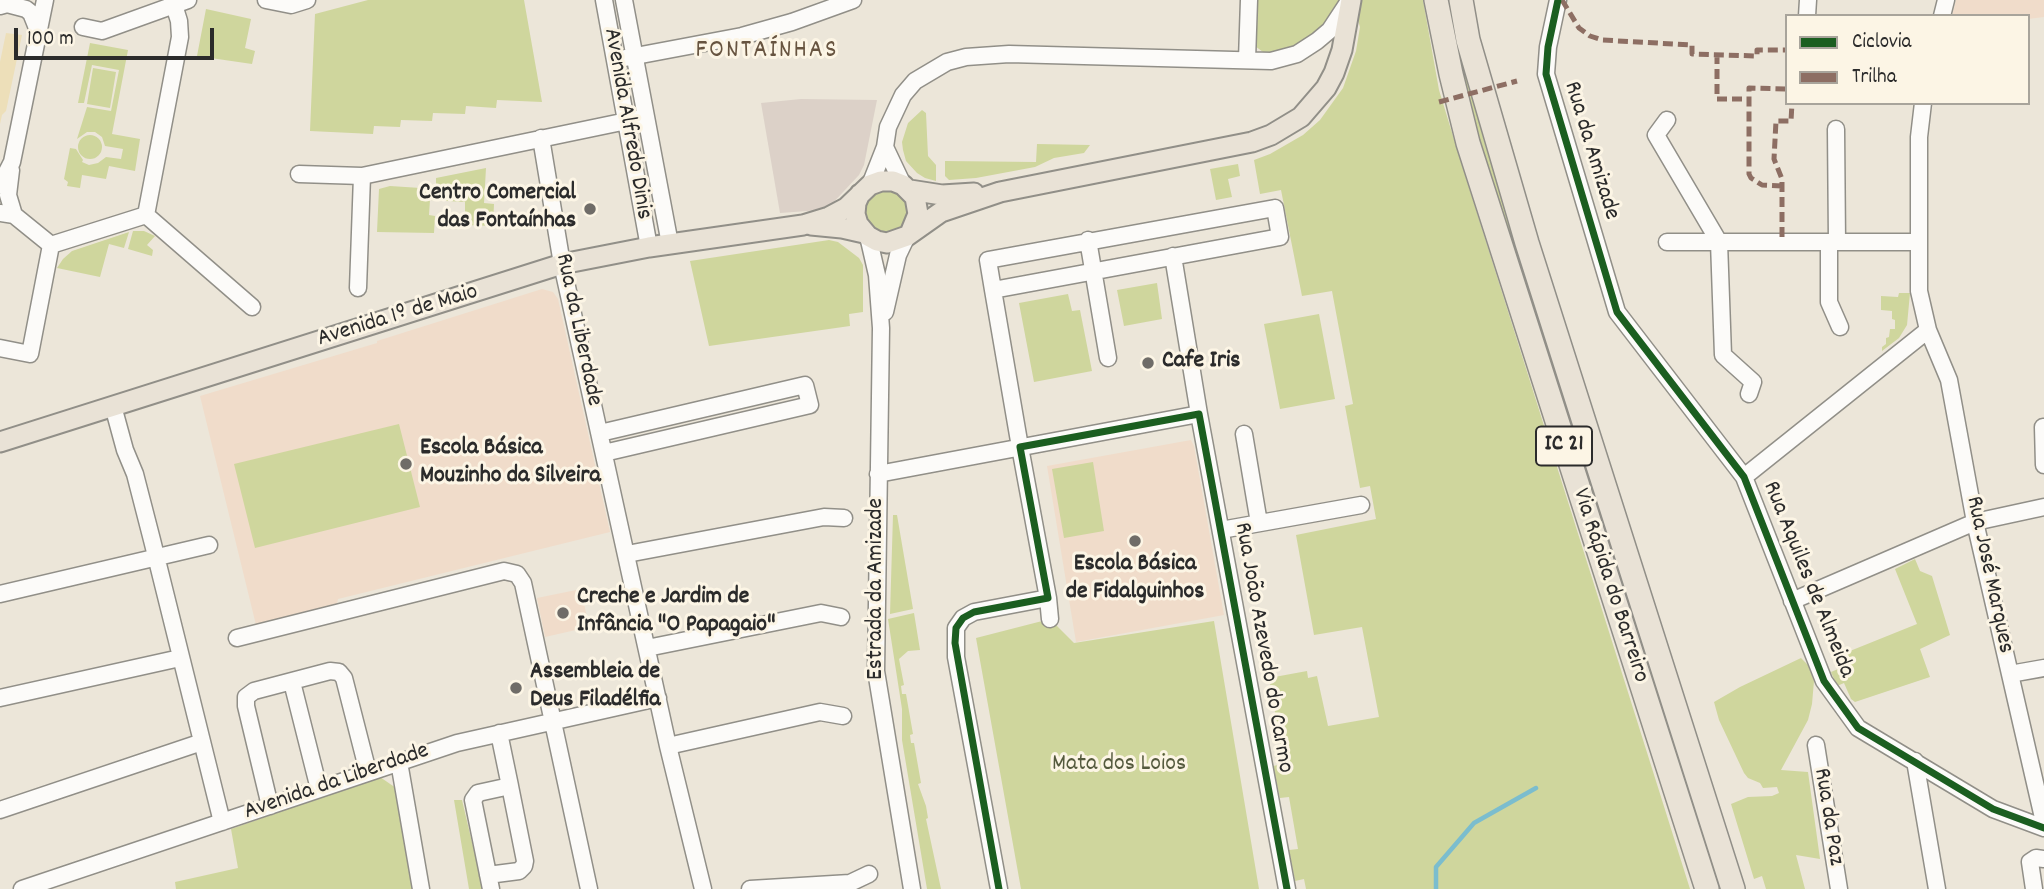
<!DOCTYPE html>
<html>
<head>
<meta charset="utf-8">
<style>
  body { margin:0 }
  #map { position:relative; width:2044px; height:889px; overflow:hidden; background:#ece6d9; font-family:Dekko,sans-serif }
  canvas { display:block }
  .legend { position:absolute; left:1785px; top:14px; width:245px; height:91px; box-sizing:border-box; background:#fcf5e5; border:2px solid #a8a49b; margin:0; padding:9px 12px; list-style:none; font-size:21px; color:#2b2b2b }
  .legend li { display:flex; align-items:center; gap:14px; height:35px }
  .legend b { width:35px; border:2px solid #a8a49b }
  .scale { position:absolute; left:14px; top:28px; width:200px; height:32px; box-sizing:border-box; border:4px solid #2b2b2b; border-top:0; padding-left:9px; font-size:21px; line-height:24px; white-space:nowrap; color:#2b2b2b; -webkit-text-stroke:5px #fcf5e5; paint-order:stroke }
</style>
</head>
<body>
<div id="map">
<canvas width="2044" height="889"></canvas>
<ul class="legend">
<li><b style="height:9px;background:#1b5e20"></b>Ciclovia</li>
<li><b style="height:9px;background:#8d6e63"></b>Trilha</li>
</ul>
<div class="scale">100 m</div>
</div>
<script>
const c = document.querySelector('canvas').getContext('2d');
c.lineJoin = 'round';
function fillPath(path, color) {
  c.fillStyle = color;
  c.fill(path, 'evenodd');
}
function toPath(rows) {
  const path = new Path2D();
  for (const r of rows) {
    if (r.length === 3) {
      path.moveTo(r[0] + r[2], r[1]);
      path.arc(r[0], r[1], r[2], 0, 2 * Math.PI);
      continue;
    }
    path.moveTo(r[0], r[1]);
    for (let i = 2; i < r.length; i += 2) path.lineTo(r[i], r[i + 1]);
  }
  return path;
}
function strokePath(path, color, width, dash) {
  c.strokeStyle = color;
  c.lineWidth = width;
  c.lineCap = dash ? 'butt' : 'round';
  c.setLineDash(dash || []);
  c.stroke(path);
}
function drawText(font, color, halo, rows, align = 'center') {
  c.font = font + ' Dekko,sans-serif';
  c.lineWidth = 6;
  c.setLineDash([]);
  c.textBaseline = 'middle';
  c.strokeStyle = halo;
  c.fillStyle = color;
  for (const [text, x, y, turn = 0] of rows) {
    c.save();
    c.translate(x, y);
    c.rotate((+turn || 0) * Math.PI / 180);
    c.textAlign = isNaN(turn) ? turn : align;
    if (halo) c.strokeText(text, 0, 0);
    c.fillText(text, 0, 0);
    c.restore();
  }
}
const built = toPath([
  [1956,0,2044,0,2044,17,2028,19,2028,16,1952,16],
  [542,289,553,292,558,299,610,532,338,599,337,604,256,625,200,396,377,343,377,341],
  [1191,440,1194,446,1224,615,1076,642,1047,466],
  [581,589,589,627,545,637,537,598]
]);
const industrial = toPath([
  [801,99,877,100,864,165,859,175,829,207,821,210,780,213,761,103]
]);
const green = toPath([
  [368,0,524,0,542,102,497,100,496,108,466,106,465,114,433,113,432,121,401,120,400,127,374,126,373,134,310,131,315,14],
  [1256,0,1341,0,1326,23,1300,46,1272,53,1263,52,1255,46],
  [1359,0,1423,0,1439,90,1460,159,1690,889,1306,889,1304,879,1295,881,1289,850,1298,849,1289,797,1280,798,1273,766,1284,764,1269,678,1307,671,1308,678,1317,676,1328,726,1379,717,1362,627,1314,635,1296,535,1376,519,1370,486,1360,488,1345,406,1353,404,1332,291,1302,296,1281,190,1260,194,1254,160,1270,154,1303,135,1320,120,1343,88,1356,51,1360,27,1357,17],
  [1444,0,1451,0,1464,65,1484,141,1721,889,1714,889,1474,131],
  [206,9,251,19,245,48,255,51,252,64,197,56],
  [90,43,128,50,112,134,140,139,135,171,109,166,106,179,82,175,80,188,67,186,68,182,64,179,70,148,76,149,83,160,82,162,89,165,98,163,106,157,121,159,123,149,105,146,102,137,95,132,87,132,77,139,87,107,111,111,119,70,92,65,84,103,78,103],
  [93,68,116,72,110,108,87,104],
  [922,110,926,113,928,156,936,165,936,181,925,178,917,173,906,161,903,150,902,142,908,123],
  [90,147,12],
  [1037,144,1090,145,1084,153,1054,158,1035,167,976,178,949,180,945,176,945,161,1036,162],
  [1238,164,1240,176,1228,179,1232,197,1216,200,1210,169],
  [486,168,484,203,494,204,493,226,465,225,465,202,430,200,429,215,435,216,434,233,377,232,379,189,390,186,436,189,436,178],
  [886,212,23],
  [133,231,144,231,155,236,147,245,153,250,152,256,128,249],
  [129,232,124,248,109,244,100,277,57,268,63,259,72,251],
  [829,240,838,242,859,258,863,265,863,312,849,314,850,326,709,346,690,261],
  [1157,283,1162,319,1124,326,1117,290],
  [1899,293,1910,293,1907,325,1899,338,1882,351,1882,347,1886,344,1886,338,1889,337,1890,329,1895,329,1895,320,1892,319,1892,311,1881,310,1881,296,1898,297],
  [1068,294,1072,311,1080,310,1092,371,1034,382,1019,303],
  [1319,314,1335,399,1280,409,1264,324],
  [399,424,420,507,255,548,234,464],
  [1093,462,1104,531,1064,538,1052,469],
  [893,515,897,515,913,609,890,614],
  [1915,559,1920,571,1932,576,1950,635,1920,649,1930,677,1855,702,1851,699,1844,683,1837,686,1831,672,1850,664,1845,653,1917,624,1895,569],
  [914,613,920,650,908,651,899,659,904,685,901,686,902,694,906,694,913,734,910,735,911,743,914,743,921,783,918,784,926,806,928,818,926,819,941,889,927,889,902,740,902,709,888,619],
  [1050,619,1074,643,1214,621,1259,889,1021,889,976,638],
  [1801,658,1808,665,1814,681,1812,704,1808,720,1781,770,1808,772,1820,859,1796,855,1805,889,1766,889,1762,876,1754,879,1731,804,1748,797,1772,796,1779,793,1777,787,1763,788,1760,783,1748,778,1744,773,1719,720,1714,702,1740,687],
  [380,777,396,788,415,889,176,889,175,882,238,868,231,829],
  [454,800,462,800,483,889,469,889]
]);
const sand = toPath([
  [6,33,22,35,6,111,2,115,0,124,0,62]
]);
const stream = toPath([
  [1436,889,1436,867,1474,823,1536,788]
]);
const minor = toPath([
  [266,0,291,5,307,0],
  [604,0,649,247],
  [624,0,670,244],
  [1558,0,1548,47,1546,74,1617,312,1744,477,1824,681,1858,728,1993,809,2044,828],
  [174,5,179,21,180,37,146,215,252,307],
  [0,6,7,4,26,9,31,13,39,33],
  [1807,16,1808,0],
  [1942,16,1946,0],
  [83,27,102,31,188,0],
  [625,58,742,36,792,22,853,0],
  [1247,60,1249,0],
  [1667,120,1656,135,1719,242,1723,355,1753,382,1749,394],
  [1836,129,1837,242],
  [541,138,562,264,668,746,703,889],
  [885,147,903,185],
  [11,170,8,195,14,215],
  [299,174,362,176,646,117],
  [0,185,12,162,45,0],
  [870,185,885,147,888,127,903,95,915,81,947,62,966,57,1009,54,1271,61,1297,54,1317,41,1330,30,1349,1],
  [0,213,14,215,51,245,146,215],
  [868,236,877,275,881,328,876,671,912,889],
  [1088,240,1108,358],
  [1667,242,1919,242],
  [1829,242,1829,302,1840,327],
  [1173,256,1199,414,1287,889],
  [358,288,362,176],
  [993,290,1280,237,1275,208,988,260,993,290,1020,447,1048,598,974,612,963,618,956,628,956,657,999,889],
  [885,312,898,255,907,236],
  [1928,330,1949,380,1975,522,2044,822],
  [0,348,30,354,51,245],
  [113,406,125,450,135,474,152,540,222,822],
  [2043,427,2044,465],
  [600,433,805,385,810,405,604,453],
  [1244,434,1259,523],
  [878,474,1199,414],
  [1744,477,1928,330,1919,291,1919,137,1923,103],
  [1221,530,1361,505],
  [627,554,824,517,844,518],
  [0,594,209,545],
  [1048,598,1050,619],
  [1792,601,1975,522,2044,507],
  [237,638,504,571,517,574,523,583,589,889],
  [647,648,821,613,841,617],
  [2010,674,2044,668],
  [292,682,319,789],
  [0,698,180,658],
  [1816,745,1839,889],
  [668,746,820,712,843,716],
  [1915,761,1937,889],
  [399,762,421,889],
  [270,806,246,706,246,697,254,691,330,671,339,672,344,678,368,772],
  [0,810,202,742],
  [488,875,519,871,524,866,525,861,510,786],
  [22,889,457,743,658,698],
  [491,889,473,800,478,793,510,786,499,733],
  [750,889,850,883,869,874],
  [2034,889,2030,862,2036,858,2044,859]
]);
const major = toPath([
  [910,190,942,195,974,193],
  [860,194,856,203,855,214,858,224,868,236,877,241,887,243,907,236,941,212,1000,192,1252,142,1271,135,1301,117,1326,88,1334,73,1342,50,1351,0],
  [811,225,842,228,864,233],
  [0,442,562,264,649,247,803,225,829,217,846,208,870,185,881,181,893,181,903,185,915,197,918,214,911,231]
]);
const highway = toPath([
  [1436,0,1451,74,1468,143,1707,889],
  [1461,0,1468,40,1527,243,1733,889]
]);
const quiet = toPath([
  [1562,0,1579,28,1590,36,1602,40,1692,45,1692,54,1757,56,1757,50,1787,50],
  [1717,54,1717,99,1749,99],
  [1439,102,1517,81],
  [1782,186,1762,185,1751,178,1749,174,1749,88,1787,89],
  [1782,237,1782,179,1774,159,1776,121,1791,121,1792,103]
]);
const cycleway = toPath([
  [1558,0,1548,47,1546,74,1617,312,1744,477,1824,681,1858,728,1993,809,2044,828],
  [999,889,955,643,956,628,963,618,974,612,1048,598,1020,447,1199,414,1287,889]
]);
const markers = [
  [590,209,7,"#6f6c68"],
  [1148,363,7,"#6f6c68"],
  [406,464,7,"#6f6c68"],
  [1135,541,7,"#6f6c68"],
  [563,613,7,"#6f6c68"],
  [516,688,7,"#6f6c68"]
];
const shields = [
  [1564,446,56]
];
const shieldNames = [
  ["IC 21",1564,446]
];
const streetNames = [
  ["Avenida Alfredo Dinis",626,124,80],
  ["Rua da Amizade",1590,151,73],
  ["Avenida 1º de Maio",398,317,-17],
  ["Rua da Liberdade",577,330,78],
  ["Rua José Marques",1988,575,78],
  ["Rua Aquiles de Almeida",1807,580,68],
  ["Via Rápida do Barreiro",1609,586,72],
  ["Estrada da Amizade",878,589,-90],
  ["Rua João Azevedo do Carmo",1262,648,80],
  ["Avenida da Liberdade",337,783,-19],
  ["Rua da Paz",1827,817,81]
];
const poiNames = [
  ["Centro Comercial",576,195,"right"],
  ["das Fontaínhas",576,223,"right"],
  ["Cafe Iris",1162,363],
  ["Escola Básica",420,450],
  ["Mouzinho da Silveira",420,478],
  ["Escola Básica",1135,566,"center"],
  ["de Fidalguinhos",1135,594,"center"],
  ["Creche e Jardim de",577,599],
  ["Infância \"O Papagaio\"",577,627],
  ["Assembleia de",530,674],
  ["Deus Filadélfia",530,702]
];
const parkNames = [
  ["Mata dos Loios",1119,766]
];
const neighbourhoodNames = [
  ["FONTAÍNHAS",767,52]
];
fillPath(built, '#f0dcca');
fillPath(industrial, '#dcd1c8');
fillPath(green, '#cfd69d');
fillPath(sand, '#eddfb9');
strokePath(stream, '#7bbdce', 4.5);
strokePath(minor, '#918f88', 19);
strokePath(major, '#918f88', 23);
strokePath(highway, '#918f88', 26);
strokePath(minor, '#fcfbf9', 16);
strokePath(major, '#e9e2d6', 19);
strokePath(highway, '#e9e2d6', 23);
strokePath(quiet, '#8d6e63', 5, [10, 5]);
strokePath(cycleway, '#1b5e20', 7);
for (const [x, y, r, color] of markers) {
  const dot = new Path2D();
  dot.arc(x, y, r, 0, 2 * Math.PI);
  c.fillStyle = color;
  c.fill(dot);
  strokePath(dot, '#fcf5e5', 2.5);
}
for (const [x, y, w] of shields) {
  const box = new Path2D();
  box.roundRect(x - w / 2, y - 19.5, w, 39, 5);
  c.fillStyle = '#fcf5e5';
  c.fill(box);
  strokePath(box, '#2b2b2b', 2);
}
drawText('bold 23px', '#2b2b2b', null, shieldNames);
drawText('24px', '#2b2b2b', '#fcf5e5', streetNames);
drawText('bold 24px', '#2b2b2b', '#fcf5e5', poiNames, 'left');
drawText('24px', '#555a3e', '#fcf5e5', parkNames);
c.letterSpacing = '2px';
drawText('26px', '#675440', '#fcf5e5', neighbourhoodNames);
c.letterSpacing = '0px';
</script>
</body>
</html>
